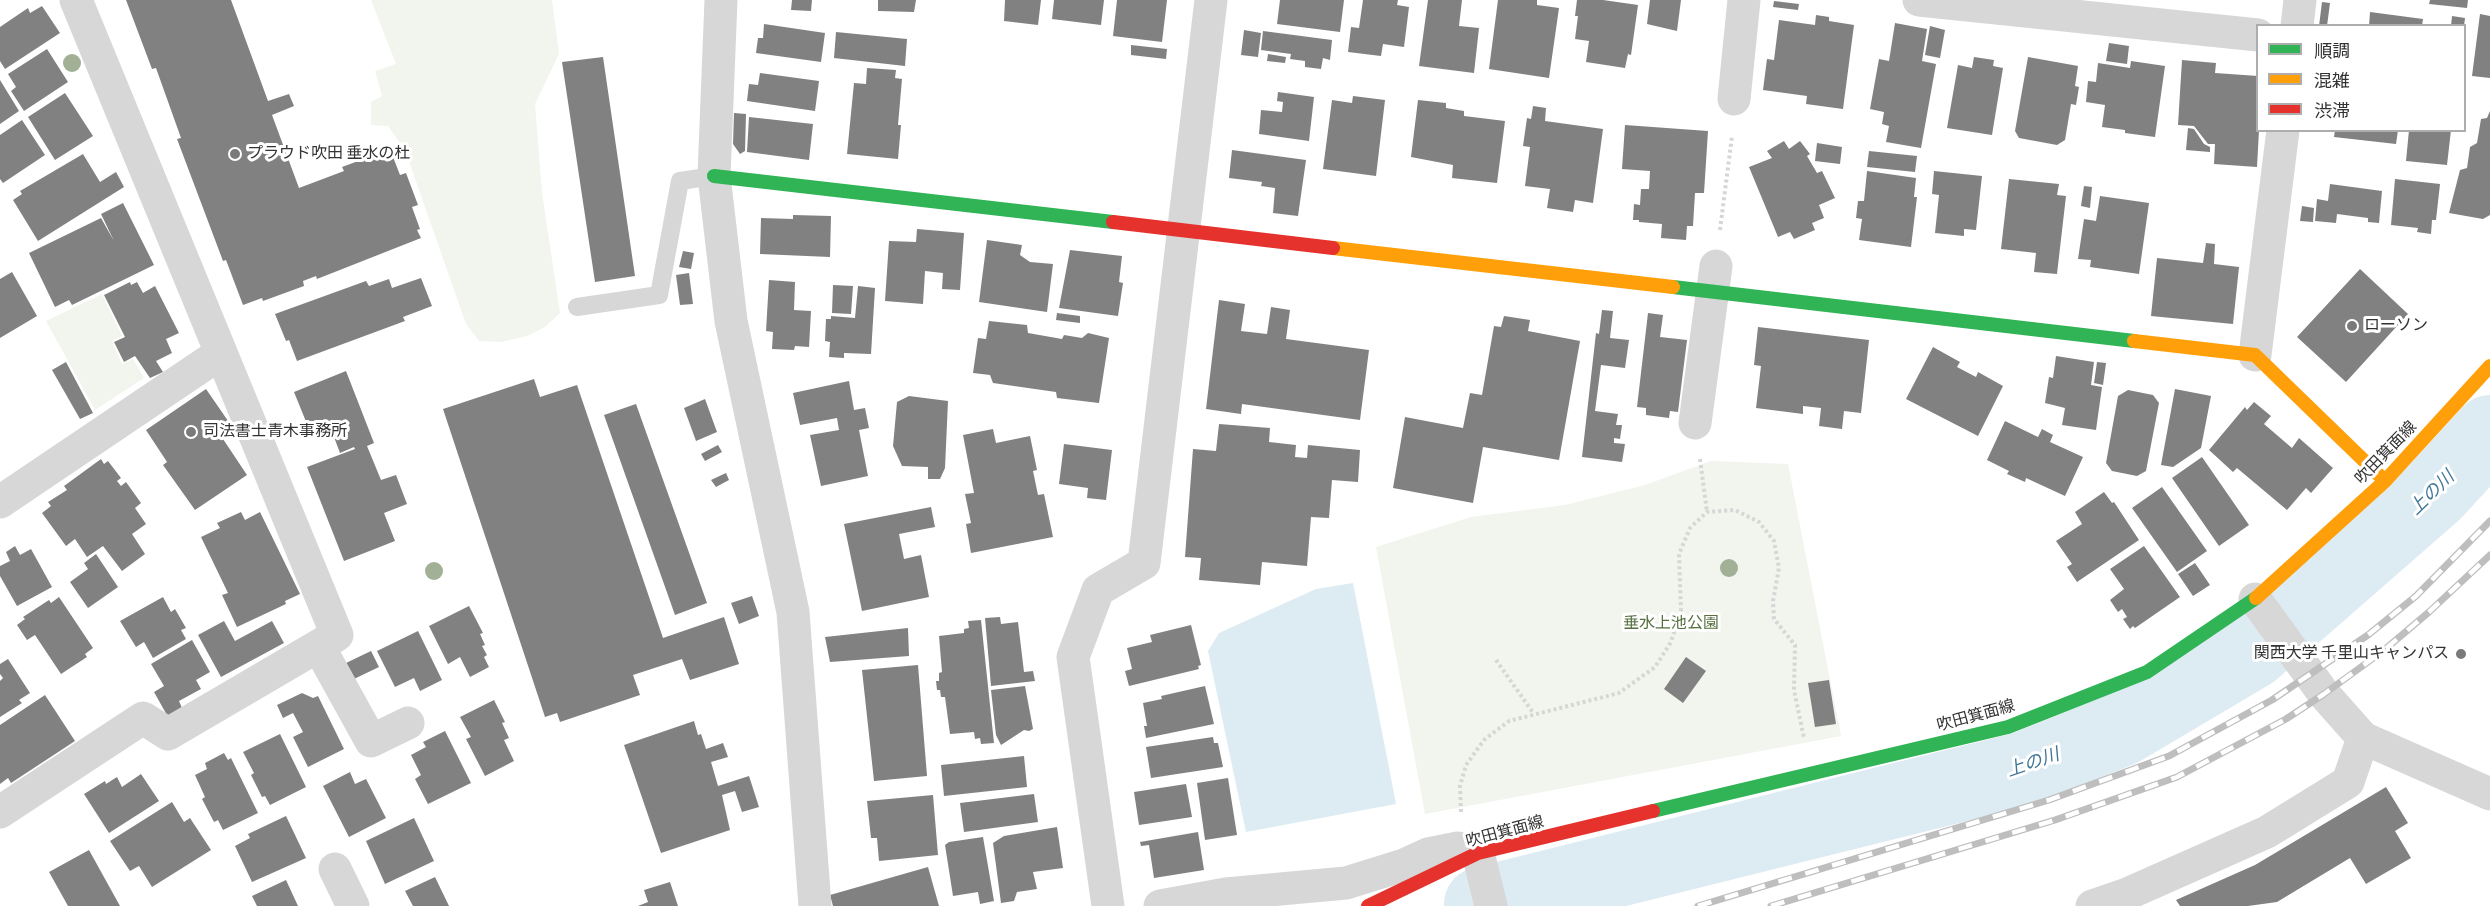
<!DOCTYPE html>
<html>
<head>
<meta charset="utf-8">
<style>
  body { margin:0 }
  #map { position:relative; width:2490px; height:906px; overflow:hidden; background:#fff; font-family:Manrope,"Noto Sans JP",sans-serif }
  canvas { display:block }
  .legend { position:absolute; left:2256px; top:24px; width:210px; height:108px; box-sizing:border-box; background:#fff; border:2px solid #adadad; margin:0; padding:8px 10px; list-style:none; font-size:18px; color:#333 }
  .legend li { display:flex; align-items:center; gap:12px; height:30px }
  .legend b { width:30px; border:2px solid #adadad }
</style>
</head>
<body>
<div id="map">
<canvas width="2490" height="906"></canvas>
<ul class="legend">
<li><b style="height:8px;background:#30b455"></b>順調</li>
<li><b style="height:8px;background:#ff9f0a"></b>混雑</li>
<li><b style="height:8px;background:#e5322d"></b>渋滞</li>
</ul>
</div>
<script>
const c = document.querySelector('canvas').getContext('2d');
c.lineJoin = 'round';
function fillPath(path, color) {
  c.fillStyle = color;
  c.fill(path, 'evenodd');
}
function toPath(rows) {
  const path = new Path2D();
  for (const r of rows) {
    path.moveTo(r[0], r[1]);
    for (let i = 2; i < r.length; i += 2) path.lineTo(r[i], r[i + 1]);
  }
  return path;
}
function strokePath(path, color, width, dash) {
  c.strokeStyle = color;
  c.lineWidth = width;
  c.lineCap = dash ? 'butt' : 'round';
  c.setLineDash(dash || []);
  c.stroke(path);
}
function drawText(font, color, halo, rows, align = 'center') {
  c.font = font + ' Manrope,"Noto Sans JP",sans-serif';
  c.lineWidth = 6;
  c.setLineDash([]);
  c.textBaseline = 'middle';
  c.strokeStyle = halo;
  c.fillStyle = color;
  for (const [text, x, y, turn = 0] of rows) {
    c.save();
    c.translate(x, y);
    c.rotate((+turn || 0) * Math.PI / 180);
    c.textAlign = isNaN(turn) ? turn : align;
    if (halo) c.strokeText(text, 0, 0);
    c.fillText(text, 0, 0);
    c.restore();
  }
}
const green = toPath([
  [371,0,552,0,559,54,535,104,542,193,560,313,545,327,527,336,501,342,479,341,466,324,405,150,388,126,371,125,371,102,382,96,375,71,396,64],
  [102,294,122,336,112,341,122,364,133,359,144,378,95,410,46,321],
  [1711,461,1788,464,1841,736,1425,814,1376,547,1471,517,1565,505,1645,485]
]);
const water = toPath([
  [1353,583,1396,804,1246,832,1208,651,1219,633,1316,589]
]);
const river = toPath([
  [1481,904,2023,769,2122,729,2252,652,2434,493,2490,432]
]);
const building = toPath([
  [126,0,231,0,268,101,289,94,294,106,272,115,299,188,344,171,342,167,388,150,390,158,393,157,400,175,406,173,418,205,412,207,420,229,417,230,421,238,317,279,316,276,303,281,304,286,263,301,262,298,243,305,226,260,223,261,177,139,181,138,156,68,152,69],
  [792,0,812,0,811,11,791,10],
  [878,0,916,0,914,12,878,11],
  [1005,0,1041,0,1038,25,1004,21],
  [1054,0,1104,0,1101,25,1052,19],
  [1117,0,1167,0,1162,42,1113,36],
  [1280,0,1344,0,1340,32,1277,24],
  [1363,0,1398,0,1397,5,1409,7,1404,47,1383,44,1381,56,1348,52,1351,27,1359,28],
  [1428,0,1462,0,1459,26,1479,28,1474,73,1419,66],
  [1498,0,1537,0,1537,5,1559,8,1549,78,1489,69],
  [1577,0,1603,0,1638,5,1631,55,1628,54,1625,68,1586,62,1589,41,1575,39,1578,16,1575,16],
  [1650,0,1681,0,1677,31,1647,24],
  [2430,0,2468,0,2467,8,2429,4],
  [1774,1,1799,4,1798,10,1773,7],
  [2322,2,2330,3,2327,26,2319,26],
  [42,6,60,33,5,69,0,61,0,27,28,8,30,13],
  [2370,12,2423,19,2422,26,2369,26],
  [2480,14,2490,16,2490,78,2472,76],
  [1816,15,1829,17,1829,21,1854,25,1843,109,1806,104,1807,96,1763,90,1767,59,1774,60,1779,20,1815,25],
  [2452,16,2465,18,2464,26,2451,26],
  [1895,23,1927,29,1922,61,1936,64,1921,148,1886,142,1889,126,1882,124,1884,112,1870,109,1879,59,1889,61],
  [764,24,825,33,821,62,756,53,758,38,763,38],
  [1930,26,1945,30,1940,58,1925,55],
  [1244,30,1261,33,1258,57,1241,55],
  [1263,31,1332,40,1330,60,1323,58,1321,69,1305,67,1305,61,1290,59,1291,54,1261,50],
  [836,32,907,39,905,66,834,58],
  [2109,43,2129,46,2127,64,2106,61],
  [1131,45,1167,49,1166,59,1131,55],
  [47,49,68,82,24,111,11,91,16,87,8,74],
  [1268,54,1286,57,1285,63,1267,61],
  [603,57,635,276,595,282,562,62],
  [1974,57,1994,60,1993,66,2003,68,1992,135,1947,128,1958,65,1972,68],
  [2028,57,2078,66,2075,86,2079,87,2076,105,2071,104,2065,140,2057,145,2019,138,2015,131],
  [2182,60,2216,63,2215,73,2258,76,2258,130,2259,130,2257,167,2214,164,2215,144,2208,144,2194,126,2178,125],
  [2131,61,2165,66,2155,137,2125,133,2125,130,2102,127,2105,105,2086,102,2088,81,2096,82,2098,63,2130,68],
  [867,68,896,70,895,78,902,79,898,125,901,125,898,159,847,154,854,83,866,84],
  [760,73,819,81,815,111,747,101,749,84,758,85],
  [0,80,19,111,0,124],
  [1278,92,1314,97,1309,141,1259,134,1261,110,1282,112,1283,102,1277,101],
  [65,93,93,136,55,160,28,117],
  [1353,96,1385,100,1376,176,1323,169,1332,100,1352,103],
  [1418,100,1446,103,1446,108,1464,111,1464,116,1505,121,1497,183,1452,178,1453,165,1411,157],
  [1533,106,1546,108,1545,121,1603,129,1593,203,1575,200,1573,212,1547,208,1550,189,1525,186,1530,147,1523,146,1527,118,1531,119],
  [2490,111,2490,215,2483,219,2449,213,2460,170,2467,168,2470,147,2477,143,2481,119,2487,118],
  [734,113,746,114,745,151,740,154,733,144],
  [749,117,813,124,809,160,747,152],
  [22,120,45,155,3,183,0,179,0,135],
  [1625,125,1708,131,1704,193,1695,193,1693,226,1687,226,1686,240,1661,238,1662,224,1639,222,1639,220,1633,220,1634,204,1640,205,1641,189,1649,189,1650,171,1622,169],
  [2188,128,2194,129,2204,144,2210,147,2210,152,2186,150],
  [2335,130,2398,130,2396,144,2334,137],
  [2409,130,2451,130,2447,165,2406,161],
  [1784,141,1789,149,1800,141,1810,154,1807,156,1817,173,1822,171,1835,198,1819,205,1824,218,1812,223,1815,230,1794,239,1790,232,1778,237,1749,167,1772,158,1767,151],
  [1817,143,1842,147,1840,164,1815,161],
  [1232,150,1306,160,1298,216,1273,213,1275,188,1261,186,1262,182,1229,178],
  [1869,151,1917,156,1915,172,1867,167],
  [83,154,100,182,116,172,124,187,38,241,13,200,22,194,20,191],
  [1867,171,1916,178,1914,197,1917,197,1911,247,1859,240,1862,219,1856,218,1858,201,1864,201],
  [1934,171,1982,176,1976,230,1964,229,1964,236,1935,233,1939,195,1932,194],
  [2009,179,2059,184,2057,195,2066,196,2057,274,2034,272,2036,253,2001,249],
  [2395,179,2440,184,2436,220,2432,220,2431,234,2417,232,2418,228,2391,225],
  [2330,184,2382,191,2379,223,2368,222,2368,218,2337,214,2336,223,2315,221,2317,199,2328,201],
  [2084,186,2092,187,2090,208,2081,206],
  [2100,196,2149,203,2139,274,2090,267,2091,260,2078,259,2084,219,2096,221],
  [123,203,154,265,72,305,69,300,55,307,29,253,101,218,114,241,101,214],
  [2302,206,2314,208,2313,222,2300,221],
  [793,215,831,216,830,257,760,254,761,218,793,219],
  [917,229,964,233,960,290,942,289,943,273,925,271,923,304,885,301,889,241,916,242],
  [987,240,1022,245,1020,255,1030,262,1053,264,1047,312,979,302],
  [2206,243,2215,244,2214,264,2239,267,2233,324,2151,316,2157,258,2203,263],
  [1070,250,1122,256,1119,282,1123,283,1118,316,1059,308],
  [683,251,694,253,691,269,679,267],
  [2360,269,2408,314,2346,382,2297,337],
  [12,272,37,316,0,338,0,279],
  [689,273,693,304,680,305,676,275],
  [421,278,432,306,403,317,405,321,297,361,289,340,286,341,275,314,366,281,369,286,389,279,392,288],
  [769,280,795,282,794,310,811,311,809,347,795,346,794,350,772,349,773,332,766,331],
  [130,282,131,285,137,282,143,293,155,286,179,333,166,339,172,353,156,361,163,372,150,378,135,356,124,362,114,342,125,337,104,295],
  [833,285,853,286,851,314,832,313],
  [858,286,875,288,871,354,844,353,844,358,829,357,830,342,825,341,826,319,831,319,831,316,855,318],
  [1219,300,1245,304,1241,331,1267,334,1271,307,1290,310,1286,339,1369,350,1360,420,1242,404,1241,414,1206,409],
  [1602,310,1613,311,1610,338,1629,340,1625,368,1601,365,1595,411,1618,414,1616,425,1622,425,1620,439,1614,438,1614,443,1625,444,1622,462,1582,457,1596,333,1599,334],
  [1057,313,1080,316,1080,323,1056,320],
  [1648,313,1663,315,1660,337,1687,340,1678,412,1670,411,1669,418,1646,415,1646,408,1637,407],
  [1504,316,1530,320,1528,331,1580,341,1559,460,1483,447,1473,503,1393,488,1405,417,1463,428,1470,393,1482,395,1494,326,1501,327],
  [989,321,1027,325,1028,333,1062,339,1064,335,1082,338,1088,333,1109,338,1099,403,1057,398,1056,392,993,383,990,375,973,373,978,338,986,339],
  [1758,327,1869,340,1861,413,1844,411,1842,429,1819,426,1821,408,1803,406,1803,414,1756,408,1761,366,1754,365],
  [1933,347,1960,362,1957,367,1976,377,1978,372,2003,386,1978,436,1906,399],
  [2056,356,2094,362,2091,385,2102,387,2096,430,2062,425,2065,408,2045,403,2049,377,2053,378],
  [66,362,93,413,80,419,52,370],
  [2097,362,2106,363,2103,385,2094,383],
  [346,371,374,443,367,446,381,480,396,475,407,504,384,513,395,541,344,561,307,467,355,449,354,447,340,453,328,421,309,429,294,392],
  [534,379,540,397,577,385,663,638,724,617,739,664,690,680,682,659,633,675,640,695,560,722,557,713,545,717,443,409],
  [849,381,854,410,865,408,869,428,859,430,868,476,821,486,810,435,839,430,837,418,800,425,793,393],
  [206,389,235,431,223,439,247,475,195,510,163,465,167,462,146,430],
  [2175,389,2211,396,2201,448,2173,467,2161,465],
  [2128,390,2153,395,2159,403,2146,471,2137,476,2112,471,2106,463,2118,396],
  [909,396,948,401,945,468,940,479,928,479,928,467,902,466,893,446,897,402],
  [705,399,717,432,696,441,684,408],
  [2254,402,2271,416,2264,424,2292,448,2299,438,2333,468,2311,493,2306,488,2287,510,2237,468,2233,472,2209,450,2245,407,2247,410],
  [636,404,707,603,675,615,604,415],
  [2005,421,2038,437,2042,429,2053,435,2050,442,2083,457,2065,496,2026,478,2025,482,2007,474,2009,471,1987,460],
  [1219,424,1270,428,1269,442,1296,445,1295,457,1307,458,1308,445,1360,450,1358,482,1332,480,1329,518,1311,517,1307,566,1262,562,1260,585,1199,580,1201,558,1185,557,1193,449,1216,451],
  [993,429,996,443,1030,436,1037,470,1033,471,1038,495,1044,494,1053,537,971,553,966,524,971,523,965,494,974,493,963,435],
  [1064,444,1112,450,1106,500,1087,498,1088,488,1059,484],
  [718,445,722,452,705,461,701,454],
  [2202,457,2249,525,2219,546,2172,478],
  [101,459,104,464,108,461,121,478,117,481,121,486,126,482,141,503,135,508,146,524,132,534,145,554,122,571,103,546,87,557,75,539,66,546,42,513,51,506,48,502,67,490,64,486],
  [726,473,729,480,716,487,711,480],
  [2162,487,2207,551,2177,572,2132,508],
  [2104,492,2112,503,2114,502,2139,540,2077,582,2067,567,2072,564,2056,541,2082,524,2075,512],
  [931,507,935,527,899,534,904,559,921,555,929,597,862,611,844,524],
  [241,512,245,520,260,512,300,594,285,601,286,604,237,627,222,595,228,593,201,537,220,528,217,523],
  [15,546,20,555,31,549,52,587,17,606,0,576,0,566,10,561,6,552],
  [2144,546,2180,597,2135,628,2133,626,2130,629,2123,619,2127,617,2122,609,2118,612,2110,600,2124,589,2110,569],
  [96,554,118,587,88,608,70,582,88,569,84,563],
  [2195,563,2210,585,2193,596,2178,574],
  [752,596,759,616,739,624,731,603],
  [59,597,93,648,85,654,87,657,61,674,35,635,27,640,17,625,25,619,23,617,49,600,51,603],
  [163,597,171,612,175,609,186,628,181,630,186,639,153,658,144,642,136,647,120,621],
  [469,606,483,633,480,634,485,645,482,646,487,655,484,657,489,667,470,677,460,657,448,664,429,626],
  [1000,617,1001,624,1018,622,1024,672,1033,671,1035,681,991,686,985,618],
  [981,620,994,743,981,744,980,738,975,739,974,732,950,734,945,697,941,697,940,690,937,690,936,681,939,681,939,673,942,672,939,636,964,633,964,629,969,628,968,621],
  [224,621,235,641,272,621,284,643,221,677,198,635],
  [1191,625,1201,665,1198,666,1199,669,1129,686,1125,671,1132,669,1127,648,1152,642,1150,635],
  [908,628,909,656,830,662,825,637],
  [418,631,442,680,420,691,414,678,395,687,377,651],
  [192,640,210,672,196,680,201,689,179,701,182,708,168,717,154,692,164,686,151,664],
  [371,651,379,667,354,679,346,663],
  [1686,657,1706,671,1683,703,1664,689],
  [8,659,30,693,19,700,22,703,0,717,0,681,3,678,0,674,0,664],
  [918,665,927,776,874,781,862,670],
  [1829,680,1836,724,1815,727,1808,683],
  [1025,686,1033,729,1029,731,1024,730,1001,745,996,735,991,690],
  [1205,686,1214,724,1146,738,1144,726,1147,726,1143,703,1162,699,1161,696],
  [302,693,313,698,318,696,344,749,308,767,293,737,303,732,293,713,283,718,277,705],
  [45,695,75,741,11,783,8,778,0,784,0,725],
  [494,700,505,722,502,723,509,738,504,740,514,761,485,776,466,739,471,737,460,717],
  [694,721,698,735,701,734,706,749,723,743,728,757,711,762,718,786,749,776,759,807,742,812,735,791,722,795,730,830,661,853,624,745],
  [445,731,471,783,428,804,415,779,421,775,411,755,426,747,423,742],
  [280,734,306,787,270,805,265,796,262,797,251,775,254,773,243,752],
  [1213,737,1214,743,1218,743,1223,767,1151,778,1146,747],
  [224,753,228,760,231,758,258,813,223,830,218,820,214,822,202,799,205,797,195,775,207,769,205,763],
  [1024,756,1027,787,944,796,941,765],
  [350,772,355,784,366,779,386,818,349,837,323,786],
  [141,774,159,801,109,833,84,794,105,781,106,784,117,777,122,787],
  [1228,778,1237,835,1205,840,1197,783],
  [1186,784,1192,817,1139,825,1134,792],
  [2386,787,2408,823,2395,831,2411,858,2366,884,2350,858,2277,902,2248,906,2180,906,2176,900,2255,865],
  [1034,794,1038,822,964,832,960,803],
  [933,795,938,855,879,861,877,838,871,838,867,801],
  [172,802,184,822,190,818,211,850,152,887,139,866,130,871,110,841],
  [286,816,306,858,252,882,235,846,250,838,248,834],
  [414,818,434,861,385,884,366,841],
  [1057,827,1063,868,1033,872,1037,889,1017,892,1014,901,1001,903,993,843,1004,836],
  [1198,832,1204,870,1154,878,1149,845,1141,846,1140,842],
  [983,837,994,901,980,904,978,892,953,896,945,845,949,842],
  [89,850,120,906,68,906,49,872],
  [928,867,939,906,833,906,830,895],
  [435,877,449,906,413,906,405,891],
  [286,880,298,906,257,906,252,896],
  [670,882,678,906,638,906,648,902,644,890]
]);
const path = toPath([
  [1720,230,1732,136],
  [1700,459,1707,512],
  [1496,660,1534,714],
  [1461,812,1460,786,1466,765,1484,740,1509,721,1619,693,1655,667,1671,642,1681,610,1679,554,1690,528,1707,512,1735,510,1759,522,1774,541,1779,568,1773,601,1774,619,1795,645,1794,690,1804,738]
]);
const lane = toPath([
  [577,307,659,295,680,181,714,176]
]);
const street = toPath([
  [721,0,714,176,731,321,793,612,815,906],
  [1919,0,2258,35],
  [2297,26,2300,0],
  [1734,99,1744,0],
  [2255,355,2283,130],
  [1695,423,1716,266],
  [0,502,221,353],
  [2255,599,2324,694,2363,738,2490,794],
  [319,647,371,741,408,723],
  [0,812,143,718,168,734,337,635,76,0],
  [335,869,353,906],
  [1108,906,1073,657,1098,590,1144,563,1211,0],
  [1160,906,1226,894,1346,883,1404,865,1428,854,1458,848,1478,853,1491,906],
  [2092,906,2127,894,2267,832,2348,782,2363,738]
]);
const fast = toPath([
  [714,176,1113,222],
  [1673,287,2134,341],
  [1653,811,2008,727,2147,672,2256,598]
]);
const slow = toPath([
  [1333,248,1673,287],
  [2134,341,2255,355,2385,481],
  [2256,598,2385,481,2490,366]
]);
const jam = toPath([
  [1113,222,1333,248],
  [1368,906,1478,853,1653,811]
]);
const rail = toPath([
  [1698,906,2049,800,2169,756,2272,700,2368,635,2416,596,2490,521],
  [1771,906,2055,820,2177,777,2286,719,2324,694,2383,651,2429,612,2490,555]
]);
const trees = [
  [72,63],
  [1729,568],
  [434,571]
];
const markers = [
  [235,154,6,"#7a7a7a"],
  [2352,326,6,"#7a7a7a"],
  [191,432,6,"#7a7a7a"],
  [2461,654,6,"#7a7a7a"]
];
const poiNames = [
  ["プラウド吹田 垂水の杜",247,154],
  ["ローソン",2364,326],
  ["司法書士青木事務所",203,432],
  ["関西大学 千里山キャンパス",2449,654,"right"]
];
const streetNames = [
  ["吹田箕面線",2386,453,-46],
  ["吹田箕面線",1976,716,-15],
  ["吹田箕面線",1505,832,-15]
];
const parkNames = [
  ["垂水上池公園",1671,624]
];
const waterNames = [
  ["上の川",2432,493,-44],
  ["上の川",2033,763,-19]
];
fillPath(green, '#f1f5ed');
fillPath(water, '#ddebf3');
strokePath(river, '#ddebf3', 74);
fillPath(building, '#818181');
strokePath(path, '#d6d6d6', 4, [3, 3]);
strokePath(lane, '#d7d7d7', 18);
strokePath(street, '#d7d7d7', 33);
strokePath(fast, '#30b455', 14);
strokePath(slow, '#ff9f0a', 14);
strokePath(jam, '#e5322d', 14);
strokePath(rail, '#bebebe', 7);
strokePath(rail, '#fff', 4.5, [14]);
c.fillStyle = '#a2b095';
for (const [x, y] of trees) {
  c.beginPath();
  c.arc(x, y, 9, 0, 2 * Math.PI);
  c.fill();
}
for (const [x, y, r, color] of markers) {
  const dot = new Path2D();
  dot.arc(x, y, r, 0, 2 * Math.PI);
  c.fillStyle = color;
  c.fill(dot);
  strokePath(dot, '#fff', 2);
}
drawText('16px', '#333', '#fff', poiNames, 'left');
drawText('16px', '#333', '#fff', streetNames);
drawText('16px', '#56703f', '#fff', parkNames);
drawText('italic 18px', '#3f7597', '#fff', waterNames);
</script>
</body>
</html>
